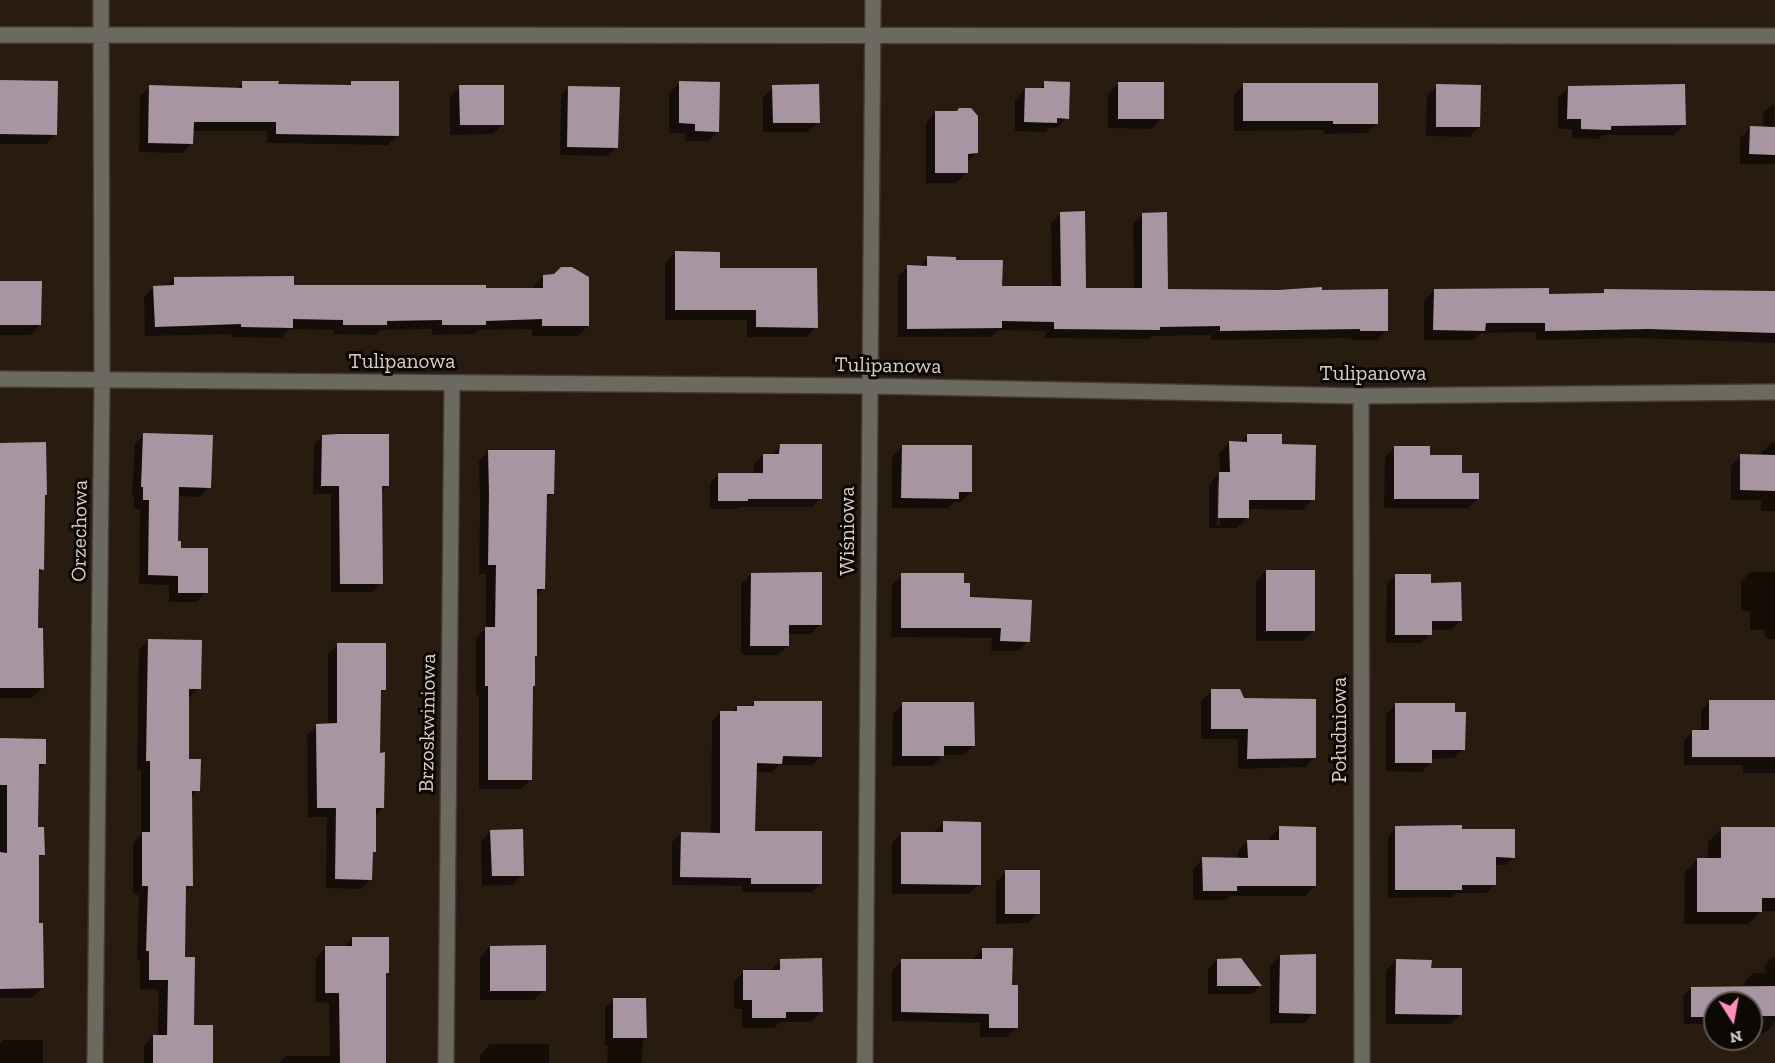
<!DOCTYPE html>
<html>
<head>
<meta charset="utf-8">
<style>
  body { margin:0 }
  #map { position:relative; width:1775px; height:1063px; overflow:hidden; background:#281c10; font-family:"Zilla Slab",serif }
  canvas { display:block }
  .north { position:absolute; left:1703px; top:991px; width:60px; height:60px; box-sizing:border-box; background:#0d0804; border:2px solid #5e5852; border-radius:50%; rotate:169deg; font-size:16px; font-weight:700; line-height:24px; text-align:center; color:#d8d0c8 }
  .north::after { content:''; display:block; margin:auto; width:21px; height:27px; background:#fe8ebc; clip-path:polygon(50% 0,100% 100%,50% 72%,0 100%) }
</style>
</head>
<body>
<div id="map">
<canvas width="1775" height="1063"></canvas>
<div class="north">N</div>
</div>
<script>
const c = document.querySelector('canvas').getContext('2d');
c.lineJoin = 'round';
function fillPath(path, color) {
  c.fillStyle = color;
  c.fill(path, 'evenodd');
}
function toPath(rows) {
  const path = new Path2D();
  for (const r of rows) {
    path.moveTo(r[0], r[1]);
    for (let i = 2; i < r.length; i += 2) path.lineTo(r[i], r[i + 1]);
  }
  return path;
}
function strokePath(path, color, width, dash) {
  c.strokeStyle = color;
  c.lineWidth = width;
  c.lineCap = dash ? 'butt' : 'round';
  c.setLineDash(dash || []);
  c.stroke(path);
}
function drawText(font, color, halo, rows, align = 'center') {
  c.font = font + ' "Zilla Slab",serif';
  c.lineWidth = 6;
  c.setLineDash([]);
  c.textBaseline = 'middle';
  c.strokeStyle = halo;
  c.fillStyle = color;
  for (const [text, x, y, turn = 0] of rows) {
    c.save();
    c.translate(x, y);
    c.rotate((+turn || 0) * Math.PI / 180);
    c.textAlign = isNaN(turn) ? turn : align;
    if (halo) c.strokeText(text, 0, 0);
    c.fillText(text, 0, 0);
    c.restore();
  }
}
const shadow = toPath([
  [0,82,56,134,46,144,0,144],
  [243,82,277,85,348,86,351,83,397,136,388,145,267,143,267,131,192,131,192,143,182,153,139,152,140,96,150,87,236,89],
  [679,83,718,131,708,141,685,141,685,133,669,133,669,93],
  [1045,83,1067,118,1057,128,1050,128,1045,132,1015,131,1015,100,1025,89,1038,90],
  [1118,84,1162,118,1152,129,1108,128,1108,94],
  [1244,85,1377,123,1367,133,1324,134,1324,130,1234,131,1234,95],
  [1437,86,1479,127,1469,137,1426,136,1427,96],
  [460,87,503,124,493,134,450,135,450,97],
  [569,87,617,147,608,156,560,155,561,95],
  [773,87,818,122,808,132,763,132,763,97],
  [1568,88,1684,125,1674,135,1603,135,1599,139,1572,138,1572,129,1558,129,1558,98],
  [1774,103,1775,164,1740,164,1740,138,1750,128,1763,128,1763,113],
  [971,110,977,153,966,163,966,173,956,183,926,183,926,123,936,112],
  [1061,213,1085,289,1134,290,1133,224,1143,214,1166,290,1321,292,1387,330,1377,340,1351,340,1351,338,1211,340,1211,335,1152,336,1149,339,1045,338,1046,331,998,330,991,337,898,337,898,276,908,267,919,267,928,258,954,262,1001,288,1052,288,1051,223],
  [675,253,718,270,816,327,806,337,747,337,747,320,665,320,665,263],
  [544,276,588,326,578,336,532,336,532,329,479,330,474,334,432,335,432,329,380,330,376,335,334,334,334,330,290,329,281,338,231,337,231,334,145,336,144,297,154,287,166,287,174,278,292,286,485,290,534,289,534,286],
  [0,282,40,325,30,335,0,335],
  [1434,290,1547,295,1601,295,1605,291,1775,291,1775,343,1637,338,1536,340,1536,332,1481,333,1474,340,1424,340,1424,301],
  [144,434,209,487,200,497,178,496,177,542,179,549,206,592,197,602,169,602,169,585,139,584,140,509,134,509,134,496,132,496,135,444],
  [1247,435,1280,446,1313,499,1303,510,1247,509,1247,518,1237,528,1209,528,1209,484,1220,473,1219,453,1229,443,1240,443],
  [1217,482,1220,482,1220,526,1217,526],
  [322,436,387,486,381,492,381,583,372,592,331,592,331,494,313,494,314,445],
  [1771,443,1775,443,1775,511,1761,511,1761,500,1731,500,1731,466,1741,456,1761,456,1761,453],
  [0,444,46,495,43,497,42,569,37,574,37,629,42,688,32,698,0,698],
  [780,446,821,498,812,507,739,507,737,509,710,509,710,483,719,474,754,474,754,464,763,455,771,455],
  [902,447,971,492,961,502,954,502,948,508,892,508,892,457],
  [1395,447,1429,456,1460,474,1478,498,1468,508,1384,508,1385,457],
  [488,451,553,493,545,501,544,588,536,596,536,656,534,658,532,687,531,779,521,789,479,789,479,695,476,695,476,638,486,628,486,574,479,574,480,505,479,461],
  [1266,571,1314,631,1303,641,1256,641,1256,581],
  [1751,572,1775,572,1775,639,1765,639,1765,630,1750,630,1750,611,1741,611,1741,581],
  [751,574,820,624,811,634,788,634,788,646,778,655,741,655,741,584],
  [902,575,962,584,969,598,1028,641,1018,651,991,651,992,638,891,637,892,585],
  [1396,575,1429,584,1460,621,1451,630,1430,630,1430,634,1421,643,1386,643,1387,584],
  [148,641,199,688,188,698,187,761,198,790,191,798,191,885,185,892,184,958,193,1027,211,1063,144,1063,144,1046,153,1036,158,1036,159,990,140,989,140,960,137,960,139,895,133,895,133,843,141,835,141,770,137,770,139,650],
  [338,644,384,690,379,694,379,754,383,808,375,816,375,851,371,854,371,879,361,889,326,888,327,817,308,817,307,735,317,726,328,725,328,654],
  [1212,691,1243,700,1315,757,1305,767,1238,769,1238,739,1201,739,1201,701],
  [1710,701,1775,701,1775,773,1743,773,1743,765,1684,765,1684,740,1693,731,1701,731,1701,710],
  [754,702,821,756,812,765,779,765,772,772,755,772,753,833,821,883,812,892,742,892,742,886,672,885,672,842,681,834,711,834,712,721,721,712,732,712,737,707,749,707],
  [903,703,973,745,963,755,943,755,933,766,892,766,893,714],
  [1395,705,1454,714,1464,749,1454,758,1431,759,1431,762,1422,772,1386,771,1386,714],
  [0,739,45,763,37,771,36,828,43,854,37,860,37,924,42,988,32,998,0,998],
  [943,823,979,884,969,894,892,894,892,843,902,833,933,833],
  [1280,828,1315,886,1305,896,1230,896,1225,900,1193,900,1193,869,1203,859,1238,859,1238,851,1248,841,1269,841,1269,838],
  [1396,828,1461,830,1514,857,1506,865,1494,865,1494,885,1486,893,1457,893,1452,897,1388,898,1388,836],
  [1721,829,1775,829,1775,911,1761,911,1748,924,1684,924,1685,872,1698,859,1708,859,1708,842],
  [491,831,522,875,512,885,482,886,481,842],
  [1006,872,1038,913,1028,923,996,924,996,882],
  [352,938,387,972,384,975,385,1063,279,1063,286,1056,330,1056,329,1003,315,1002,316,958,326,947,343,948],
  [490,947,544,990,534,1000,480,1000,480,957],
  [983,949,1010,987,1017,1027,1007,1037,980,1037,980,1023,892,1021,892,971,902,961,973,959],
  [1280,956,1314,1013,1304,1023,1270,1023,1270,966],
  [1773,957,1775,957,1775,1022,1765,1033,1751,1034,1751,1003,1715,1003,1715,1024,1684,1024,1683,996,1691,988,1745,988,1745,981,1753,973,1765,973,1765,965],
  [781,960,821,1012,811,1022,780,1022,774,1028,742,1028,742,1009,734,1009,734,981,744,971,771,970],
  [1217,960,1260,986,1252,994,1208,994,1208,969],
  [1396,960,1430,969,1461,1014,1451,1024,1386,1024,1386,971],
  [613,1000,645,1037,643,1040,642,1063,607,1063,608,1046,605,1046,605,1008],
  [3,1040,43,1040,43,1063,0,1063,0,1043],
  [490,1044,549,1044,549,1063,480,1063,480,1055]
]);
const building = toPath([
  [0,80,58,81,57,135,0,134],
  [242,81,279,81,278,84,351,85,351,81,399,81,399,136,276,134,276,122,194,122,193,144,148,143,149,85,242,88],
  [679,81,720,82,719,132,695,131,695,124,679,123],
  [1044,81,1070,82,1069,119,1057,118,1057,123,1024,122,1025,88,1044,88],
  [1118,82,1164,82,1164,119,1118,119],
  [1243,83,1378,83,1378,124,1333,124,1333,121,1243,121],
  [819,84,820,123,773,123,772,85],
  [1436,84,1481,85,1480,127,1436,127],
  [1685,84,1686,125,1611,126,1611,130,1581,129,1581,119,1567,119,1568,86],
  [459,85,504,85,504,125,460,125],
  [568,86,620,87,618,148,567,147],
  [959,108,971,108,978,116,978,153,968,154,968,173,935,173,935,111,957,111],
  [1750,126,1775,127,1775,155,1749,154],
  [1085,211,1086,288,1142,288,1142,213,1167,212,1168,289,1278,290,1322,287,1322,290,1388,289,1388,331,1360,331,1360,329,1220,331,1220,326,1160,327,1160,330,1054,329,1054,322,1002,321,1002,328,907,329,907,265,927,266,927,256,956,257,956,260,1003,260,1002,286,1061,286,1060,212],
  [675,251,720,252,720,268,817,268,818,328,756,327,756,310,675,310],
  [561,267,572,267,589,277,589,326,542,326,542,319,486,321,486,325,442,325,442,320,387,321,387,325,343,325,343,320,293,319,293,328,241,327,241,324,155,327,153,286,174,285,174,277,294,276,294,285,486,285,486,288,543,288,543,275,554,274],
  [0,281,42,281,41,325,0,325],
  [1549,288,1549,294,1604,293,1604,289,1775,291,1775,333,1648,329,1545,331,1545,323,1486,323,1485,331,1433,330,1434,289],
  [143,433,213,435,211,488,179,487,178,541,181,541,181,548,208,548,208,593,178,593,178,576,148,575,149,500,143,500,143,487,141,487],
  [337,434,389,434,389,486,382,486,383,584,340,584,339,486,321,486,322,435],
  [1247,434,1282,434,1282,444,1316,445,1315,500,1249,500,1249,518,1218,518,1219,472,1230,472,1229,441,1247,442],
  [46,442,47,495,45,495,44,570,39,569,38,628,43,628,44,688,0,688,0,443],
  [780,444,822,444,822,499,748,499,748,501,718,501,718,473,763,473,763,454,779,454],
  [902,445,972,445,972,492,959,492,959,499,901,498],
  [1394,446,1430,446,1430,455,1462,455,1462,473,1479,473,1479,499,1394,499],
  [488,450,555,450,554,494,547,494,545,589,537,589,537,656,535,656,535,686,533,686,532,780,488,780,488,686,485,686,485,627,495,627,496,565,488,565,489,494],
  [1740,454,1775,455,1775,491,1740,490],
  [1266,570,1315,570,1315,631,1266,631],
  [822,572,822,625,789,625,789,646,750,646,751,573],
  [901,573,964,573,964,583,970,583,970,597,1032,600,1030,642,1000,641,1001,628,901,628],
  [1395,574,1431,574,1431,583,1461,582,1462,621,1432,621,1432,635,1395,635],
  [148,639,202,640,201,689,189,689,189,759,201,759,200,791,192,791,193,886,186,886,185,957,195,957,194,1025,213,1025,213,1063,153,1063,153,1035,167,1035,168,980,149,980,149,951,146,951,148,886,142,886,142,832,150,832,150,761,146,761],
  [337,643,386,643,386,690,381,690,380,753,385,752,384,808,376,808,376,852,373,852,372,880,335,879,336,808,317,808,316,724,337,723],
  [1211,689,1240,689,1244,698,1316,699,1316,758,1247,759,1248,729,1211,729],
  [1709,700,1775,700,1775,757,1692,757,1692,730,1709,730],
  [754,701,822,701,822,757,783,756,782,764,757,763,755,831,822,831,822,884,751,884,751,878,680,877,681,832,720,833,720,711,737,711,737,706,754,706],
  [902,702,974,702,975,746,944,746,944,756,902,756],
  [1395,703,1455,703,1455,712,1466,712,1465,750,1432,750,1432,763,1395,763],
  [0,738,46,739,46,764,39,764,38,827,44,827,45,855,39,855,39,923,43,923,44,988,0,989,0,852,7,853,7,785,0,785],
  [943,821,981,822,981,885,901,884,901,832,943,832],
  [1462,825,1462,829,1515,829,1515,858,1496,857,1496,885,1462,885,1462,890,1395,890,1395,826],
  [1279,826,1316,827,1316,886,1237,886,1237,891,1203,891,1202,857,1248,858,1247,840,1279,840],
  [1721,827,1775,827,1775,898,1762,898,1762,912,1697,912,1697,858,1721,858],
  [523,829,524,876,492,876,490,830],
  [1005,870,1040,870,1040,914,1005,914],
  [352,937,389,937,389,973,386,973,386,1063,340,1063,339,993,325,993,325,946,352,946],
  [546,945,546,991,490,991,490,946],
  [982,948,1013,948,1012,985,1018,985,1018,1028,989,1028,989,1014,901,1012,901,959,982,959],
  [1316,954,1316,1014,1279,1013,1280,955],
  [822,958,823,1012,786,1012,786,1018,752,1018,752,1000,743,1000,743,970,780,970,780,959],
  [1241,958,1262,986,1217,986,1217,959],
  [1396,959,1432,960,1431,968,1462,968,1462,1015,1395,1014],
  [1775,986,1775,1016,1751,1016,1751,1003,1715,1003,1715,1017,1691,1017,1691,987],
  [613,998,646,998,647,1038,613,1038]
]);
const minor = toPath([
  [0,35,1775,36],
  [0,379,870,386,1361,396,1775,392],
  [1361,396,1362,1063],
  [95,1063,102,381,101,0],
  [446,1063,452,383],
  [865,1063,873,0]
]);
const streetNames = [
  ["Tulipanowa",402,362],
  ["Tulipanowa",888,366,1],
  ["Tulipanowa",1373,374],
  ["Orzechowa",80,531,-89],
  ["Wiśniowa",848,531,-90],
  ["Brzoskwiniowa",428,723,-89],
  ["Południowa",1340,730,-90]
];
fillPath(shadow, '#0007');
fillPath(building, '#a895a2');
strokePath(minor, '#44392d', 18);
strokePath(minor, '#6c6961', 15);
drawText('21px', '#d8d0c8', '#0d0804', streetNames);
</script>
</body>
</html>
